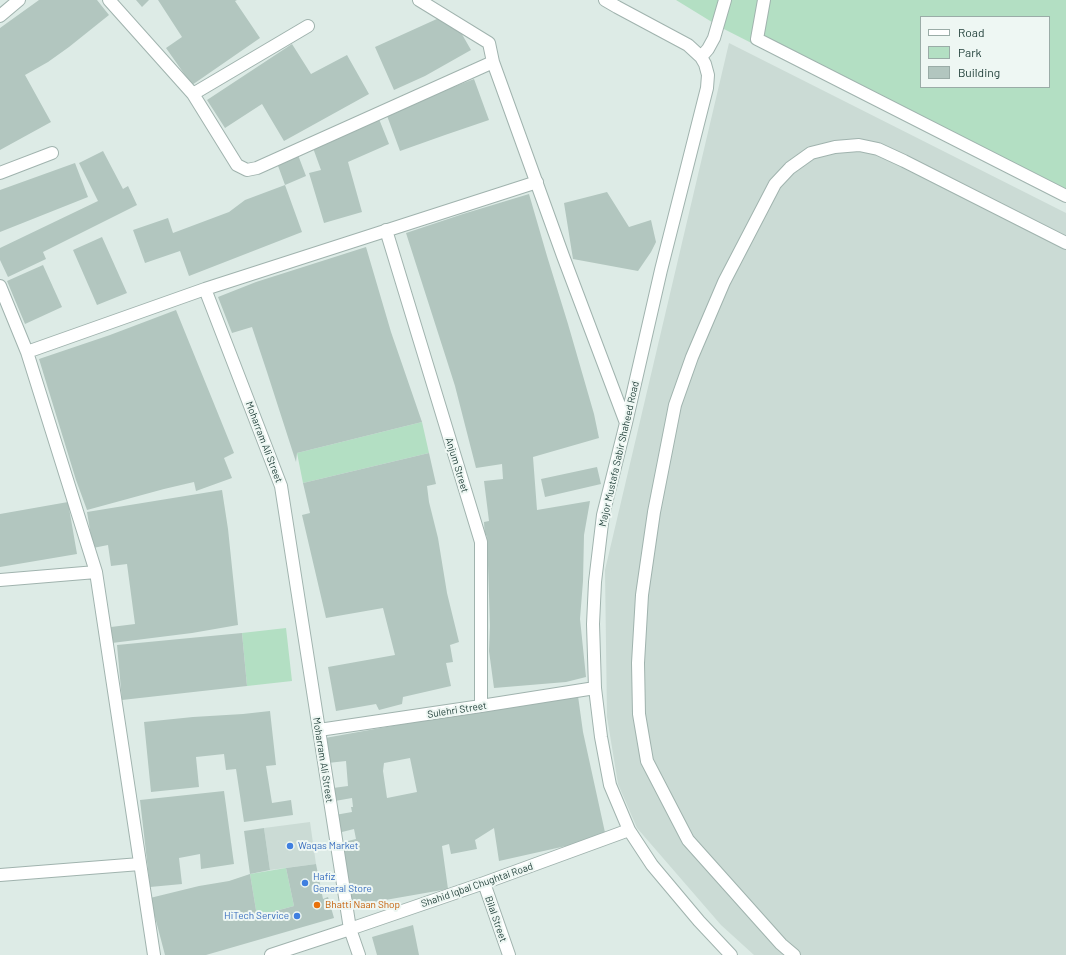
<!DOCTYPE html>
<html>
<head>
<meta charset="utf-8">
<style>
  body { margin:0 }
  #map { position:relative; width:1066px; height:955px; overflow:hidden; background:#ddebe6; font-family:Barlow,sans-serif }
  canvas { display:block }
  .legend { position:absolute; left:920px; top:16px; width:130px; height:72px; box-sizing:border-box; background:#eef7f3; border:1px solid #9aaca7; margin:0; padding:5px 7px; list-style:none; font-size:12px; color:#1d3c36 }
  .legend li { display:flex; align-items:center; gap:8px; height:20px }
  .legend b { width:20px; border:1px solid #9aaca7 }
</style>
</head>
<body>
<div id="map">
<canvas width="1066" height="955"></canvas>
<ul class="legend">
<li><b style="height:5px;background:#fff"></b>Road</li>
<li><b style="height:11px;background:#b3dfc3"></b>Park</li>
<li><b style="height:11px;background:#b2c6bf"></b>Building</li>
</ul>
</div>
<script>
const c = document.querySelector('canvas').getContext('2d');
c.lineJoin = 'round';
function fillPath(path, color) {
  c.fillStyle = color;
  c.fill(path, 'evenodd');
}
function toPath(rows) {
  const path = new Path2D();
  for (const r of rows) {
    path.moveTo(r[0], r[1]);
    for (let i = 2; i < r.length; i += 2) path.lineTo(r[i], r[i + 1]);
  }
  return path;
}
function strokePath(path, color, width, dash) {
  c.strokeStyle = color;
  c.lineWidth = width;
  c.lineCap = dash ? 'butt' : 'round';
  c.setLineDash(dash || []);
  c.stroke(path);
}
function drawText(font, color, halo, rows, align = 'center') {
  c.font = font + ' Barlow,sans-serif';
  c.lineWidth = 4;
  c.setLineDash([]);
  c.textBaseline = 'middle';
  c.strokeStyle = halo;
  c.fillStyle = color;
  for (const [text, x, y, turn = 0] of rows) {
    c.save();
    c.translate(x, y);
    c.rotate((+turn || 0) * Math.PI / 180);
    c.textAlign = isNaN(turn) ? turn : align;
    if (halo) c.strokeText(text, 0, 0);
    c.fillText(text, 0, 0);
    c.restore();
  }
}
const built = toPath([
  [729,43,1066,213,1066,955,754,955,721,925,637,828,618,784,607,717,605,570],
  [310,822,316,864,270,870,264,828]
]);
const green = toPath([
  [676,0,1066,0,1066,203,720,27],
  [921,17,1049,17,1049,87,921,87],
  [422,422,429,453,303,483,297,453],
  [286,628,292,681,247,686,242,633],
  [286,868,294,906,257,916,250,874]
]);
const building = toPath([
  [39,0,97,0,109,15,69,47,48,62,25,75,51,122,0,150,0,28],
  [136,0,149,0,142,7],
  [158,0,237,0,235,1,260,38,192,85,166,48,182,37],
  [439,18,459,29,471,50,425,76,394,90,375,47],
  [292,44,311,74,347,55,369,94,284,141,262,104,225,128,207,100],
  [474,79,489,120,445,135,400,151,386,113],
  [379,119,389,144,348,162,362,212,324,223,309,173,321,170,313,148],
  [103,151,123,189,128,186,137,205,43,252,46,259,8,277,0,260,0,248,98,201,79,163],
  [298,155,306,176,285,185,277,163],
  [75,163,88,197,0,232,0,190],
  [285,185,302,232,189,276,180,251,145,263,133,230,168,218,173,233,229,212,245,200],
  [607,192,629,227,651,220,656,242,651,252,638,271,573,259,564,203],
  [529,194,547,256,568,324,594,414,599,438,533,457,537,510,590,501,584,535,583,581,580,619,586,677,566,682,494,688,489,651,490,626,487,535,485,539,484,522,489,521,484,481,503,479,502,464,476,468,455,386,448,364,406,233,463,214],
  [102,237,127,293,97,305,73,250],
  [366,247,391,332,422,422,297,453,296,462,267,372,252,327,232,333,218,297,256,282],
  [43,265,62,307,25,324,7,281],
  [176,310,234,453,224,458,232,478,196,491,194,482,164,489,87,510,76,480,39,359,110,335],
  [429,453,436,484,427,486,429,502,438,538,447,593,459,642,450,645,453,662,446,663,451,686,403,697,402,704,379,710,376,704,336,711,328,667,395,655,383,608,326,618,302,515,310,513,303,483],
  [597,467,601,484,545,497,541,479],
  [222,490,228,529,238,625,192,633,112,643,111,627,135,624,127,564,111,566,108,545,93,548,87,512],
  [68,502,77,554,0,567,0,514],
  [242,633,247,686,122,700,117,645],
  [578,696,583,732,606,837,499,861,494,828,475,840,477,849,451,854,449,844,442,846,448,889,351,906,340,843,356,839,354,829,338,833,335,815,352,812,351,807,353,807,352,798,335,801,333,788,348,786,346,761,328,763,325,738,436,718],
  [410,758,417,792,387,798,383,771,384,763],
  [270,711,276,765,266,766,272,803,291,800,293,815,244,822,236,769,226,770,224,754,196,757,199,787,151,792,144,722,193,717,243,714],
  [224,791,234,864,201,869,200,854,179,858,182,884,150,887,140,800],
  [264,828,270,870,250,874,244,831],
  [316,864,323,899,328,897,334,918,206,955,165,955,150,898,199,886,229,881,250,874,257,916,294,906,286,868],
  [413,925,419,955,377,955,372,937]
]);
const minor = toPath([
  [109,0,193,94,237,165,247,170,257,168,493,62],
  [419,0,489,43,493,62,563,256,626,423],
  [605,0,617,7,688,45,701,57,705,64,708,75,707,88,661,270,626,423,603,515,595,582,593,624,595,688,601,737,610,785,629,830,652,865,699,921,731,955],
  [764,0,757,39,1066,196],
  [0,16,19,0],
  [701,57,708,49,714,38,725,0],
  [193,94,308,26],
  [0,173,52,153],
  [386,230,481,542,481,706],
  [0,286,27,352,96,572,154,955],
  [205,289,281,486,350,929,271,955],
  [27,352,205,289,537,182],
  [0,580,96,572],
  [319,730,481,706,595,688],
  [0,875,140,864],
  [484,883,509,955],
  [359,955,350,929,484,883,629,830],
  [794,955,781,944,688,840,647,761,639,714,638,663,642,595,654,512,675,405,692,357,724,282,775,184,790,168,811,153,835,147,859,145,878,149,904,161,1066,243]
]);
const markers = [
  [290,846,4,"#3f7fe0"],
  [305,883,4,"#3f7fe0"],
  [317,905,4,"#e8710a"],
  [297,916,4,"#3f7fe0"]
];
const streetNames = [
  ["Moharram Ali Street",264,442,69],
  ["Major Mustafa Sabir Shaheed Road",619,454,-77],
  ["Anjum Street",457,465,73],
  ["Sulehri Street",457,710,-9],
  ["Moharram Ali Street",323,760,81],
  ["Shahid Iqbal Chughtai Road",477,885,-19],
  ["Bilal Street",496,919,71]
];
const shopNames = [
  ["Waqas Market",298,846],
  ["Hafiz",313,877],
  ["General Store",313,889],
  ["HiTech Service",289,916,"right"]
];
const foodNames = [
  ["Bhatti Naan Shop",325,905]
];
fillPath(built, '#cbdbd5');
fillPath(green, '#b3dfc3');
fillPath(building, '#b2c6bf');
strokePath(minor, '#a0b3ae', 14);
strokePath(minor, '#fff', 12);
for (const [x, y, r, color] of markers) {
  const dot = new Path2D();
  dot.arc(x, y, r, 0, 2 * Math.PI);
  c.fillStyle = color;
  c.fill(dot);
  strokePath(dot, '#eef7f3', 1.5);
}
drawText('10px', '#1d3c36', '#eef7f3', streetNames);
drawText('10px', '#366cbe', '#eef7f3', shopNames, 'left');
drawText('10px', '#c56008', '#eef7f3', foodNames, 'left');
</script>
</body>
</html>
